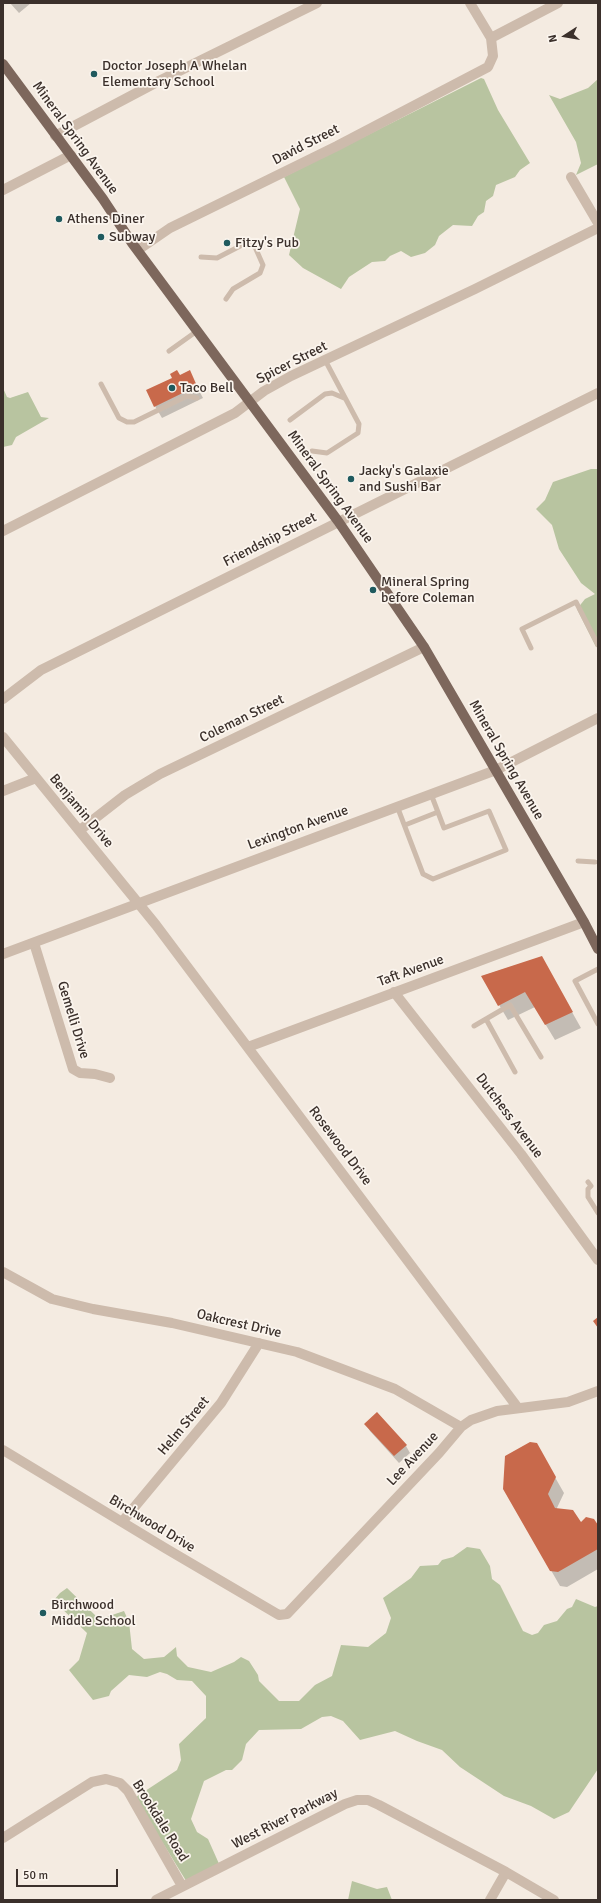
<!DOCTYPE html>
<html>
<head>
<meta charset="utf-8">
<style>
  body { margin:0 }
  #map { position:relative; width:601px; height:1903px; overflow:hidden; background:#f4ebe1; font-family:Signika,sans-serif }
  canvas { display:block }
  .frame { position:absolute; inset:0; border:4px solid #3b302b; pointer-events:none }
  .north { position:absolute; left:545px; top:16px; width:40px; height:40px; -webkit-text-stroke:3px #fbf5ee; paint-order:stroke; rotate:258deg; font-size:11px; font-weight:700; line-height:16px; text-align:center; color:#3b302b }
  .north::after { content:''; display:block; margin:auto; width:14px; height:18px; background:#3b302b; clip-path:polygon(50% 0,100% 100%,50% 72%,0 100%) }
  .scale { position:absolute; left:16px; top:1869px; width:102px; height:18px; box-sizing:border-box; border:2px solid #3b302b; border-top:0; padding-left:5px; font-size:12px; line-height:14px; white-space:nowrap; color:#3b302b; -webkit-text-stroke:3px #fbf5ee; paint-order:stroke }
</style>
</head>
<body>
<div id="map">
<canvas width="601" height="1903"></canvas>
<div class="frame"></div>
<div class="north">N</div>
<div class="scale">50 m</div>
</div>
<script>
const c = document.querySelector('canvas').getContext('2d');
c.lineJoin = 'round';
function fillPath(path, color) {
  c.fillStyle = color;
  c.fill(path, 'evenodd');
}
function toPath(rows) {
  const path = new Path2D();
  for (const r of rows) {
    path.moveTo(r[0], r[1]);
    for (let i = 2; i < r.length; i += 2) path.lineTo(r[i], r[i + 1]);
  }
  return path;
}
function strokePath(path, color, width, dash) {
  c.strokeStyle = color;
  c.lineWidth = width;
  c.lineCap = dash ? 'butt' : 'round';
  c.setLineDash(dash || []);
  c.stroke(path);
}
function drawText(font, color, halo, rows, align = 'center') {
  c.font = font + ' Signika,sans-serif';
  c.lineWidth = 3.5;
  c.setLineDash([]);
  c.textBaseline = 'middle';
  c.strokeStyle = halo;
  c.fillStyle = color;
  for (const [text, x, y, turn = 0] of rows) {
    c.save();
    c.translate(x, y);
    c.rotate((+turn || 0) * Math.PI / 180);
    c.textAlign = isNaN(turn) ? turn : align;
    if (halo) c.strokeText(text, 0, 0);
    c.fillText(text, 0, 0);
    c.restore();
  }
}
const green = toPath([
  [481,78,484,79,498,110,530,163,520,170,515,177,496,185,493,196,486,201,484,212,478,216,472,226,453,225,439,236,435,245,425,253,411,257,401,251,390,256,385,261,372,262,349,277,341,289,303,268,289,255,300,209,284,177],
  [598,79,598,164,576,175,581,163,576,142,549,95,560,99,588,88],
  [3,388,7,397,10,398,28,392,41,417,49,418,16,437,12,445,3,447],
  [591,469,598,469,598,647,596,647,577,609,585,599,595,594,581,583,559,549,552,525,536,509,545,500,553,482],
  [467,1547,480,1549,490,1566,492,1579,500,1585,523,1631,532,1635,538,1633,544,1625,557,1621,567,1609,572,1607,576,1599,595,1607,598,1606,598,1769,569,1812,554,1819,531,1806,504,1796,460,1767,442,1750,417,1741,395,1731,360,1740,343,1721,331,1716,322,1717,301,1729,259,1730,246,1744,242,1760,232,1770,226,1770,204,1781,191,1819,197,1832,208,1839,220,1866,188,1884,137,1801,136,1797,177,1770,181,1760,179,1744,206,1718,206,1696,192,1681,177,1680,167,1674,160,1672,147,1677,129,1675,111,1691,109,1696,93,1700,69,1670,79,1660,87,1633,55,1602,54,1600,60,1593,67,1588,96,1616,106,1617,124,1611,129,1622,132,1649,144,1659,164,1657,176,1647,177,1656,188,1667,211,1672,234,1662,241,1657,249,1661,258,1675,259,1681,279,1701,299,1701,315,1685,332,1676,341,1645,368,1647,386,1633,391,1618,383,1598,411,1578,420,1566,438,1565,442,1560,453,1557],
  [352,1881,377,1889,387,1887,392,1900,348,1900]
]);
const shadow = toPath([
  [10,3,31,3,19,13],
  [189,372,203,398,162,418,155,406,179,376],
  [541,957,581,1028,555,1040,535,1007,508,1020,482,976],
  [366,1424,406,1446,410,1453,399,1463,370,1431],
  [536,1444,564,1493,556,1510,581,1523,598,1527,598,1569,567,1587,560,1586,504,1488]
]);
const building = toPath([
  [177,370,180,375,190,370,197,386,154,407,146,390,172,378,170,374],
  [542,956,573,1012,545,1025,525,992,498,1006,481,976],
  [598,1317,598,1328,593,1321],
  [377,1412,407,1445,394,1456,364,1424],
  [530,1442,537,1443,556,1477,548,1494,555,1508,573,1510,581,1522,586,1517,594,1519,598,1525,598,1549,558,1572,550,1571,503,1489,505,1456]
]);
const service = toPath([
  [201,257,217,258,246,243,255,247,263,265,260,273,233,289,226,299],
  [169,351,197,331],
  [101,384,119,418,127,422,134,422,187,396,197,398],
  [290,420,325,394,332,393,344,398],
  [312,451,327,453,358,433,359,424,325,360],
  [531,648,522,629,576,602,598,645],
  [397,806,423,874,433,879,506,850,489,811,444,828,431,794],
  [405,825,438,812],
  [578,861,595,862],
  [486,1019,515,1072],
  [598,1024,575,981,598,969],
  [474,1026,510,1005,541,1057],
  [588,1182,591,1186,588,1189,588,1197,598,1213]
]);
const minor = toPath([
  [491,38,558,3],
  [55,136,159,81,317,3],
  [571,177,598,223],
  [3,190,71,155],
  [138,250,170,228,337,146,488,67,493,56,491,38,470,3],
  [3,531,235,413,264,391,291,376,475,289,598,228],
  [3,699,41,670,598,393],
  [3,737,156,925,518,1408],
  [3,791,36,778],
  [80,830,125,795,160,774,424,647],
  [34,943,73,1069,80,1073,95,1074,110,1078],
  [394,992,521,1154,598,1260],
  [248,1047,584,922],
  [3,1272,52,1299,93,1309,172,1323,297,1352,395,1389,461,1427],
  [3,1450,165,1548,279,1615,287,1614,439,1453,461,1427,471,1420,497,1411,568,1402,598,1391],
  [122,1522,221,1403,259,1343],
  [3,1838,92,1782,106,1779,120,1783,128,1791,182,1886],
  [156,1900,345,1804,357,1800,368,1800,379,1805,506,1872,554,1900],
  [490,1900,506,1872]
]);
const tertiary = toPath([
  [3,954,496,770,598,718]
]);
const primary = toPath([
  [3,64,103,199,132,243,338,521,424,647,584,922,598,949]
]);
const markers = [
  [94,74,4,"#1f5a5e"],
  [59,219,4,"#1f5a5e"],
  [101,237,4,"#1f5a5e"],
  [227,243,4,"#1f5a5e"],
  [172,388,4,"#1f5a5e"],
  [351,479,4,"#1f5a5e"],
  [373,590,4,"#1f5a5e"],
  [43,1613,4,"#1f5a5e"]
];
const poiNames = [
  ["Doctor Joseph A Whelan",102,66],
  ["Elementary School",102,82],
  ["Athens Diner",67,219],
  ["Subway",109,237],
  ["Fitzy's Pub",235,243],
  ["Taco Bell",180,388],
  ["Jacky's Galaxie",359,471],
  ["and Sushi Bar",359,487],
  ["Mineral Spring",381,582],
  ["before Coleman",381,598],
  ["Birchwood",51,1605],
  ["Middle School",51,1621]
];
const streetNames = [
  ["Mineral Spring Avenue",75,138,54],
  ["David Street",306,145,-27],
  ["Spicer Street",292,363,-27],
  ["Mineral Spring Avenue",330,487,54],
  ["Friendship Street",270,540,-27],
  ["Coleman Street",242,719,-26],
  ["Mineral Spring Avenue",506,760,60],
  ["Benjamin Drive",81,811,50],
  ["Lexington Avenue",298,828,-20],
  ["Taft Avenue",411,971,-20],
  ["Gemelli Drive",73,1020,73],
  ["Dutchess Avenue",509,1116,53],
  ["Rosewood Drive",340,1146,53],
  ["Oakcrest Drive",239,1324,13],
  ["Helm Street",184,1426,-50],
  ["Lee Avenue",413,1459,-47],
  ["Birchwood Drive",152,1524,31],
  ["West River Parkway",285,1819,-27],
  ["Brookdale Road",160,1821,58]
];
fillPath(green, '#b8c4a0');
fillPath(shadow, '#0003');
fillPath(building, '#c8694b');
strokePath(service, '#cdbbac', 5);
strokePath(minor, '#cdbbac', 10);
strokePath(tertiary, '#cdbbac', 10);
strokePath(primary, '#7d675c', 10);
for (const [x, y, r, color] of markers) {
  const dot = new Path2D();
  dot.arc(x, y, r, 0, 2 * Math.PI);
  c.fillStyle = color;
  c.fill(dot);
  strokePath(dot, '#fbf5ee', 1.5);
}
drawText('14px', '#3b302b', '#fbf5ee', poiNames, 'left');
drawText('14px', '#3b302b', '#fbf5ee', streetNames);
</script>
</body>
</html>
